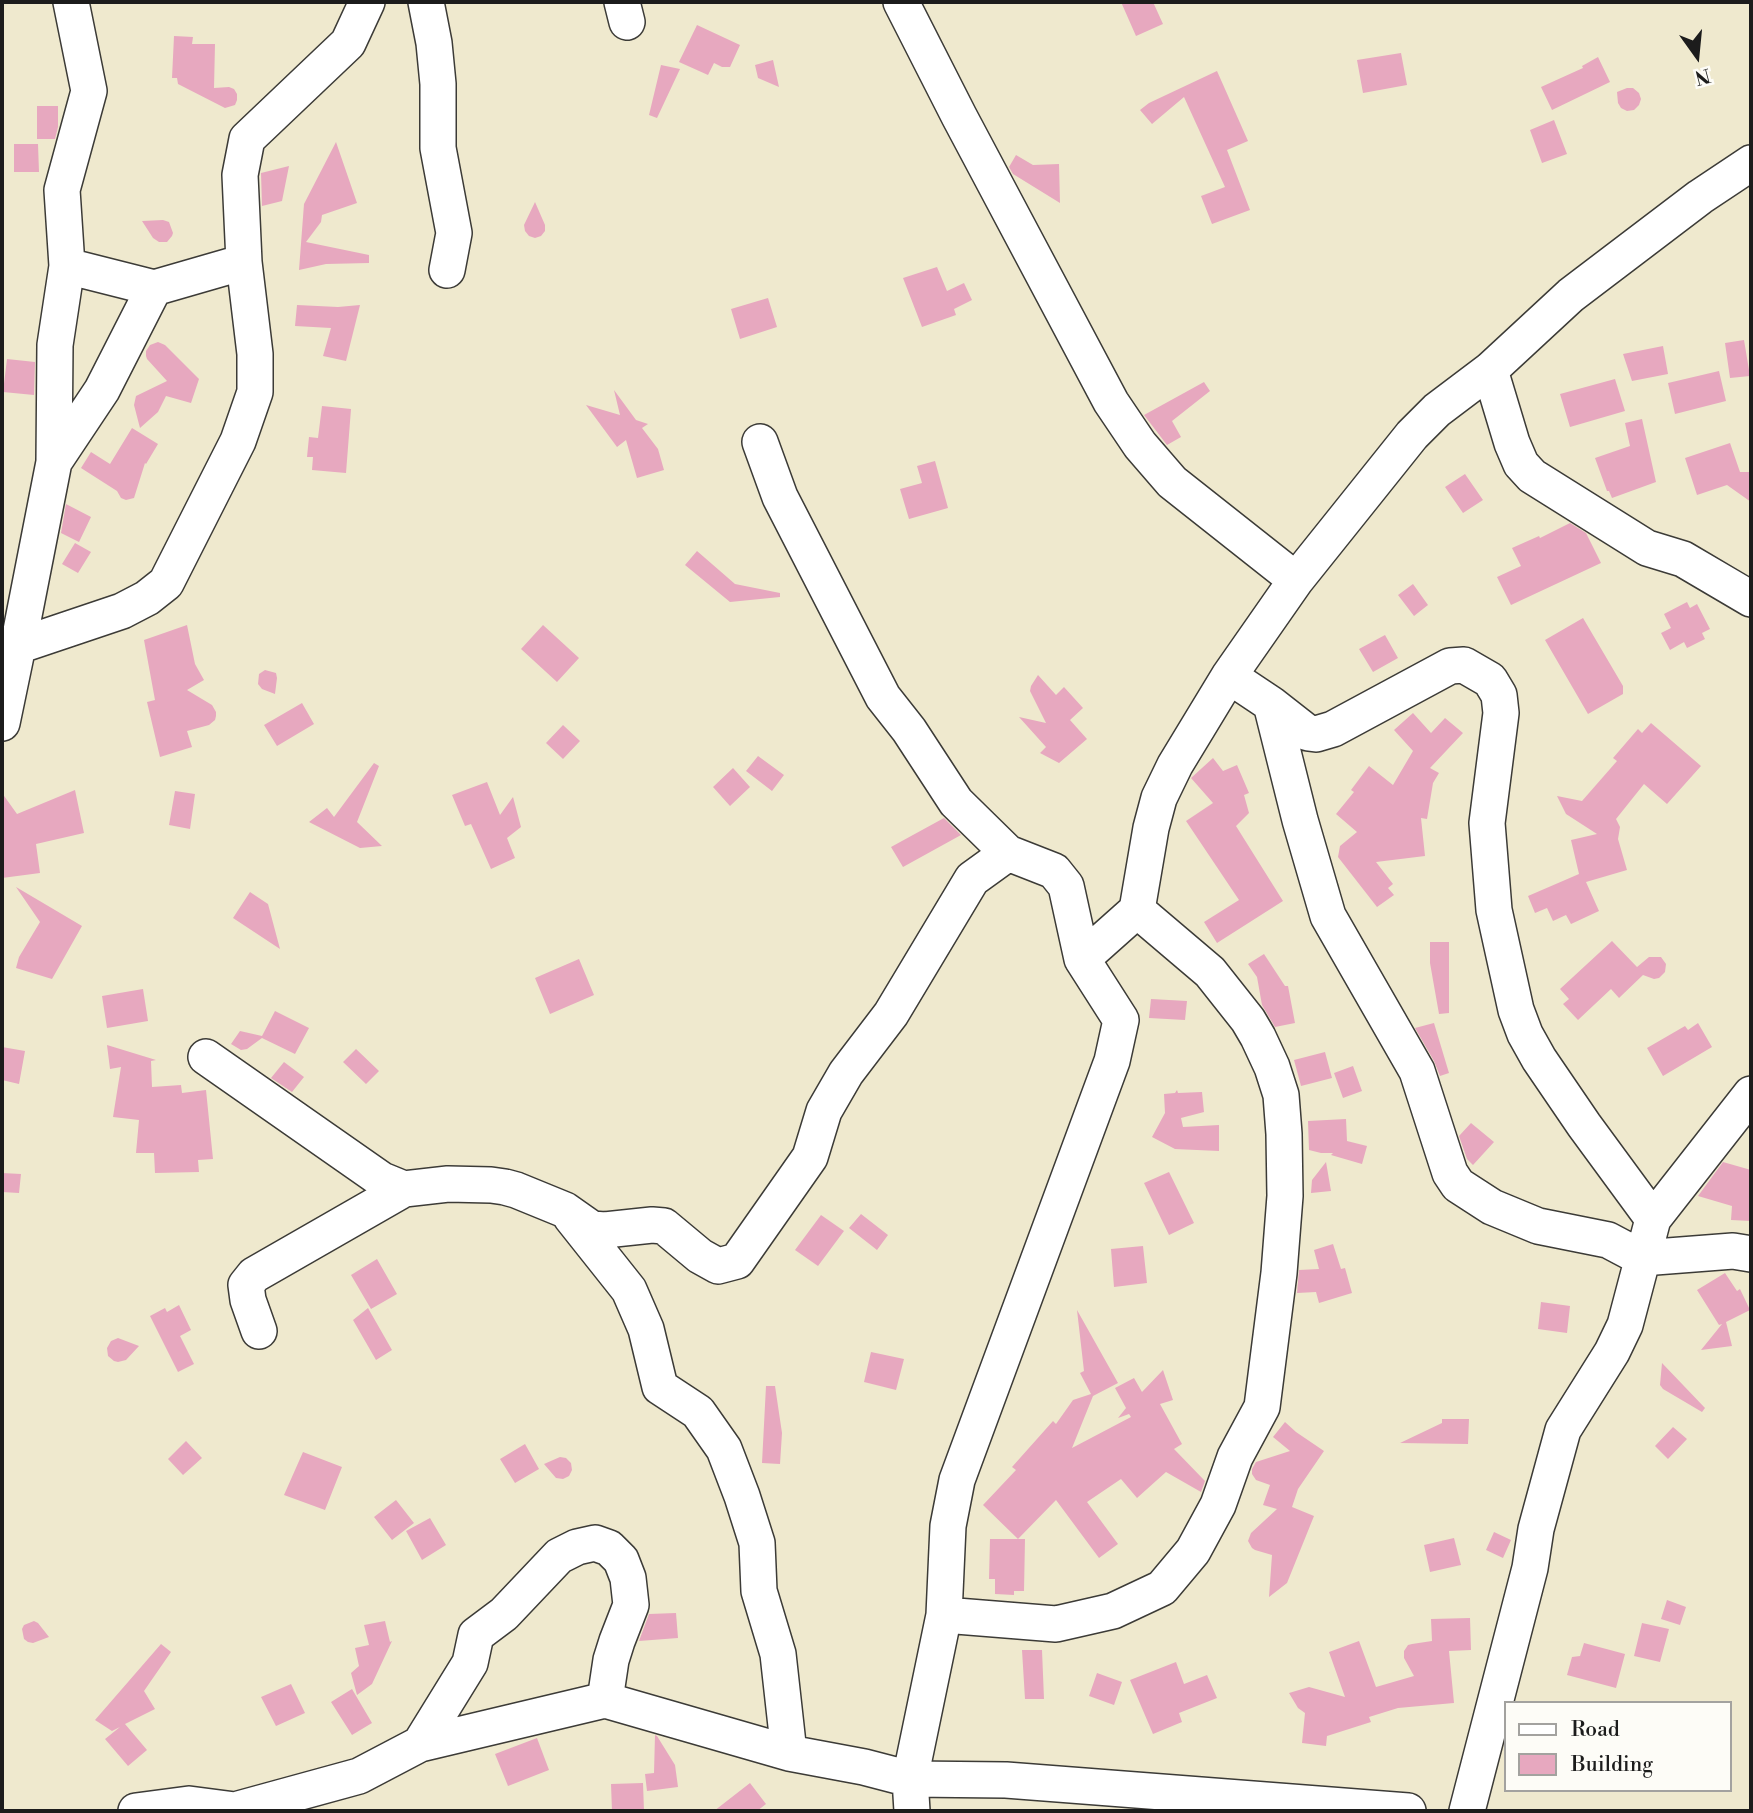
<!DOCTYPE html>
<html>
<head>
<meta charset="utf-8">
<style>
  body { margin:0 }
  #map { position:relative; width:1753px; height:1813px; overflow:hidden; background:#efe9ce; font-family:"Libre Bodoni",serif }
  canvas { display:block }
  .frame { position:absolute; inset:0; border:4px solid #1c1c1c; pointer-events:none }
  .legend { position:absolute; left:1504px; top:1701px; width:228px; height:91px; box-sizing:border-box; background:#fdfcf7; border:2px solid #a3a29f; margin:0; padding:9px 12px; list-style:none; font-size:21px; color:#1c1c1c }
  .legend li { display:flex; align-items:center; gap:14px; height:35px }
  .legend b { width:35px; border:2px solid #a3a29f }
  .north { position:absolute; left:1662px; top:21px; width:70px; height:70px; -webkit-text-stroke:5px #fdfcf7; paint-order:stroke; rotate:165deg; font-size:19px; font-weight:700; line-height:28px; text-align:center; color:#1c1c1c }
  .north::after { content:''; display:block; margin:auto; width:24px; height:32px; background:#1c1c1c; clip-path:polygon(50% 0,100% 100%,50% 72%,0 100%) }
</style>
</head>
<body>
<div id="map">
<canvas width="1753" height="1813"></canvas>
<div class="frame"></div>
<ul class="legend">
<li><b style="height:9px;background:#fff"></b>Road</li>
<li><b style="height:19px;background:#e7a8bf"></b>Building</li>
</ul>
<div class="north">N</div>
</div>
<script>
const c = document.querySelector('canvas').getContext('2d');
c.lineJoin = 'round';
function fillPath(path, color) {
  c.fillStyle = color;
  c.fill(path, 'evenodd');
}
function toPath(rows) {
  const path = new Path2D();
  for (const r of rows) {
    path.moveTo(r[0], r[1]);
    for (let i = 2; i < r.length; i += 2) path.lineTo(r[i], r[i + 1]);
  }
  return path;
}
function strokePath(path, color, width, dash) {
  c.strokeStyle = color;
  c.lineWidth = width;
  c.lineCap = dash ? 'butt' : 'round';
  c.setLineDash(dash || []);
  c.stroke(path);
}
const building = toPath([
  [1121,2,1153,2,1163,24,1136,36],
  [697,25,740,45,730,67,722,67,714,63,708,75,679,62],
  [174,36,193,37,192,44,215,44,214,88,229,87,234,89,237,94,237,100,235,105,225,108,178,84,177,78,172,78],
  [1401,53,1407,85,1363,93,1357,60],
  [1598,57,1610,82,1552,110,1541,87,1583,68,1582,66],
  [773,60,779,87,758,78,755,65],
  [661,65,680,69,657,118,649,115],
  [1217,71,1248,141,1227,150,1250,210,1212,224,1201,196,1225,187,1184,97,1152,124,1140,110,1149,103],
  [1627,88,1633,88,1639,93,1641,99,1639,105,1634,110,1627,111,1621,108,1618,103,1617,92],
  [37,106,58,106,58,127,55,139,37,139],
  [1554,120,1567,154,1542,163,1530,130],
  [336,142,357,203,322,215,321,222,306,242,369,255,369,263,326,264,299,270,304,204],
  [14,144,38,144,39,172,14,172],
  [1016,155,1033,165,1059,164,1060,203,1013,174,1009,167],
  [289,166,282,201,262,206,261,173],
  [535,202,545,225,545,231,541,236,535,238,529,236,525,231,524,225],
  [163,220,169,222,173,233,172,236,167,242,159,242,153,238,142,221],
  [937,267,947,291,964,283,972,300,954,309,956,315,922,327,903,278],
  [768,298,777,327,740,339,731,309],
  [297,305,338,307,360,305,346,361,323,356,331,328,295,326],
  [1744,340,1750,376,1730,378,1725,343],
  [158,342,165,345,199,379,191,403,166,396,158,412,140,428,134,405,136,396,167,381,147,359,146,356,146,351,150,345],
  [1663,346,1668,374,1632,381,1623,354],
  [7,359,35,362,34,395,3,392],
  [1719,371,1726,401,1675,414,1668,383],
  [1615,379,1625,411,1570,427,1560,394],
  [1204,382,1210,391,1172,421,1181,437,1167,445,1144,415],
  [614,390,636,420,648,424,642,428,658,449,664,470,637,478,626,440,617,447,586,405,620,415],
  [322,406,351,409,346,473,312,470,313,457,307,457,309,437,318,438],
  [1642,419,1656,482,1612,498,1609,491,1607,491,1595,458,1630,446,1625,423],
  [132,428,158,444,146,464,145,463,134,498,126,500,121,498,117,491,81,468,91,452,110,464],
  [1730,443,1740,472,1751,472,1751,502,1727,485,1697,495,1685,458],
  [935,461,948,508,909,519,900,489,922,483,917,466],
  [1465,474,1483,500,1463,513,1445,487],
  [66,504,91,517,79,542,61,533],
  [1570,523,1586,533,1601,563,1511,605,1497,577,1521,566,1512,548,1539,536,1540,538],
  [75,543,91,552,78,573,62,564],
  [697,551,735,584,780,593,780,597,730,602,685,565],
  [1413,584,1428,605,1414,616,1398,595],
  [1687,602,1690,608,1697,604,1710,629,1702,633,1705,639,1687,648,1684,642,1670,650,1661,633,1671,628,1664,614],
  [1583,618,1623,686,1623,694,1588,714,1545,640],
  [187,625,195,664,204,680,187,690,212,705,216,712,216,716,215,720,209,725,187,731,192,747,160,757,147,702,155,700,144,640],
  [543,625,579,658,557,682,521,649],
  [1385,635,1398,658,1373,672,1359,649],
  [265,670,276,673,277,678,275,694,262,689,258,684,259,674],
  [1038,675,1056,695,1064,687,1083,708,1070,720,1087,739,1059,763,1040,753,1046,747,1019,717,1046,723,1030,691,1031,686],
  [302,703,314,724,277,746,264,725],
  [1413,713,1431,733,1445,718,1463,733,1430,768,1439,773,1433,783,1427,819,1421,818,1425,856,1376,862,1393,884,1388,888,1394,895,1377,907,1338,857,1340,846,1357,832,1336,814,1354,792,1351,790,1369,766,1393,785,1413,751,1394,730],
  [1651,723,1701,766,1667,804,1644,784,1616,819,1620,827,1618,839,1627,870,1586,882,1599,911,1571,924,1566,915,1553,921,1547,908,1535,913,1528,896,1579,874,1571,840,1597,834,1566,814,1557,796,1582,801,1617,761,1613,758,1638,729,1642,733],
  [563,725,580,741,563,759,546,743],
  [758,756,784,775,772,791,746,771],
  [1213,758,1223,771,1237,765,1249,793,1244,795,1249,813,1236,826,1283,901,1217,943,1204,922,1239,900,1186,821,1213,803,1191,778],
  [374,763,379,766,357,822,382,846,360,848,309,822,327,808,334,817],
  [733,768,750,787,730,806,713,787],
  [487,782,500,815,513,797,521,827,507,838,515,858,491,869,471,824,465,826,452,795],
  [75,790,84,833,36,844,40,873,2,878,2,793,17,814],
  [175,791,195,794,190,829,169,825],
  [944,818,961,835,903,867,891,847],
  [16,887,82,926,52,979,16,968,19,957,40,922],
  [250,892,268,904,280,949,233,918],
  [1612,941,1637,967,1649,957,1661,957,1666,964,1665,972,1659,978,1654,979,1643,975,1619,998,1611,989,1578,1020,1563,1004,1569,999,1560,989],
  [1430,942,1449,942,1449,1013,1439,1014,1430,963],
  [1264,954,1285,986,1288,986,1295,1023,1275,1027,1262,1005,1257,977,1248,964],
  [579,959,594,995,550,1014,535,978],
  [143,989,148,1021,107,1028,102,996],
  [1151,999,1187,1001,1185,1020,1149,1018],
  [275,1011,309,1028,295,1054,262,1038,247,1049,241,1050,231,1044,240,1031,262,1036],
  [1434,1023,1449,1073,1440,1076,1434,1061,1415,1028],
  [1698,1023,1712,1047,1663,1076,1647,1048,1685,1026,1688,1030],
  [107,1045,156,1060,151,1061,152,1087,181,1085,182,1093,206,1090,213,1159,198,1160,199,1172,155,1173,154,1153,136,1153,139,1120,113,1117,121,1067,110,1069],
  [2,1047,25,1051,19,1084,2,1080],
  [356,1049,379,1071,366,1084,343,1062],
  [1325,1052,1332,1078,1301,1086,1294,1060],
  [284,1062,304,1077,292,1092,271,1078],
  [1353,1066,1362,1091,1343,1098,1334,1073],
  [1177,1090,1178,1093,1202,1092,1204,1112,1181,1118,1183,1127,1219,1125,1219,1151,1175,1149,1152,1137,1165,1113,1164,1094,1175,1093],
  [1346,1119,1347,1141,1367,1146,1362,1164,1331,1155,1333,1153,1321,1153,1309,1150,1308,1121],
  [1471,1123,1494,1142,1473,1165,1467,1159,1459,1136],
  [1326,1162,1331,1191,1311,1193,1312,1180],
  [1723,1162,1751,1170,1751,1221,1731,1220,1732,1206,1698,1196],
  [1169,1172,1194,1223,1169,1235,1144,1183],
  [2,1173,21,1174,19,1193,2,1192],
  [861,1214,888,1235,877,1250,849,1228],
  [821,1215,844,1231,818,1266,795,1250],
  [1333,1244,1341,1269,1345,1268,1352,1293,1319,1303,1316,1292,1297,1293,1299,1270,1319,1269,1314,1250],
  [1143,1246,1147,1283,1114,1287,1111,1249],
  [377,1259,397,1294,371,1309,351,1275],
  [1725,1273,1737,1291,1740,1289,1750,1310,1726,1322,1732,1346,1701,1350,1722,1324,1719,1325,1697,1290],
  [1541,1302,1570,1306,1567,1333,1538,1329],
  [179,1305,191,1330,180,1336,194,1364,178,1372,150,1316,165,1308,167,1312],
  [368,1308,392,1350,376,1360,353,1320],
  [1077,1310,1118,1383,1093,1396,1072,1448,1131,1417,1129,1414,1118,1418,1126,1408,1115,1388,1134,1378,1142,1392,1163,1370,1173,1400,1160,1404,1182,1444,1174,1449,1205,1481,1201,1492,1166,1472,1137,1498,1121,1479,1087,1502,1118,1544,1099,1558,1056,1500,1018,1539,983,1505,1016,1470,1012,1467,1053,1421,1056,1424,1073,1400,1091,1394,1080,1373,1084,1371],
  [118,1338,139,1346,126,1360,118,1362,114,1361,108,1356,107,1348,111,1341],
  [871,1352,904,1359,896,1390,864,1382],
  [1662,1363,1705,1408,1702,1412,1663,1389,1660,1385],
  [766,1386,775,1386,782,1433,780,1464,762,1463],
  [1442,1419,1469,1419,1468,1444,1400,1443,1442,1423],
  [1285,1422,1296,1432,1324,1451,1298,1489,1292,1507,1314,1516,1287,1583,1269,1597,1272,1555,1255,1550,1252,1548,1248,1541,1251,1533,1277,1509,1263,1505,1270,1485,1256,1480,1252,1474,1252,1469,1256,1462,1290,1451,1273,1437],
  [1673,1427,1687,1439,1668,1459,1655,1446],
  [186,1441,202,1458,183,1475,168,1459],
  [525,1444,539,1469,515,1483,500,1459],
  [303,1452,342,1467,325,1510,284,1495],
  [560,1457,566,1458,571,1463,572,1470,569,1476,563,1479,556,1478,544,1464],
  [396,1500,414,1523,392,1540,374,1517],
  [430,1518,446,1545,422,1560,406,1531],
  [1494,1532,1511,1540,1503,1558,1486,1550],
  [1454,1538,1461,1565,1430,1572,1424,1545],
  [990,1539,1025,1539,1024,1591,1014,1591,1014,1595,995,1594,995,1579,989,1579],
  [1667,1600,1686,1607,1680,1625,1661,1619],
  [676,1613,678,1638,639,1641,649,1614],
  [1470,1618,1471,1650,1449,1651,1454,1703,1398,1708,1369,1717,1371,1722,1327,1736,1326,1746,1302,1743,1305,1713,1298,1708,1289,1693,1309,1687,1345,1697,1329,1652,1359,1641,1376,1687,1414,1676,1404,1658,1404,1651,1408,1645,1412,1644,1432,1641,1431,1619],
  [34,1621,38,1623,49,1637,33,1643,28,1642,24,1639,22,1629,24,1625],
  [385,1621,390,1642,392,1641,372,1684,357,1695,351,1673,359,1666,355,1648,369,1645,364,1625],
  [1642,1623,1669,1629,1660,1662,1634,1656],
  [1584,1643,1625,1654,1616,1688,1567,1675,1572,1657,1580,1656],
  [161,1644,171,1652,144,1691,155,1709,125,1724,147,1750,128,1766,105,1739,120,1727,112,1731,95,1720],
  [1022,1650,1042,1650,1044,1699,1025,1699],
  [1176,1662,1184,1684,1207,1675,1217,1698,1179,1713,1182,1722,1153,1734,1130,1680],
  [1097,1673,1122,1682,1114,1705,1089,1696],
  [291,1684,305,1713,276,1726,261,1697],
  [352,1689,372,1723,352,1735,331,1702],
  [655,1735,657,1736,675,1765,678,1787,647,1791,645,1774,654,1773],
  [537,1738,549,1770,508,1786,495,1754],
  [643,1783,644,1811,612,1811,611,1784],
  [750,1783,766,1804,757,1811,714,1811]
]);
const minor = toPath([
  [426,2,434,43,438,84,438,148,454,233,447,270],
  [622,2,627,22],
  [901,2,959,116,1111,402,1140,445,1172,482,1296,580],
  [67,266,154,288,244,262,240,175,247,139,348,43,367,2],
  [1490,370,1512,443,1521,464,1532,476,1647,548,1683,559,1751,599],
  [760,442,780,497,883,697,909,730,956,802,1008,853,1054,871,1066,886,1082,959],
  [54,462,102,390,154,288],
  [2,649,18,646,54,462,55,345,67,266,62,190,89,91,71,2],
  [1229,676,1271,704,1308,733,1316,734,1333,729,1450,666,1464,665,1490,680,1499,695,1501,713,1487,823,1494,910,1516,1010,1525,1034,1539,1059,1584,1125,1653,1219],
  [1271,704,1300,820,1328,916,1417,1071,1450,1173,1458,1185,1492,1207,1538,1226,1608,1240,1642,1258,1733,1251,1751,1254],
  [2,723,18,646,122,611,147,598,166,583,238,441,255,392,255,354,244,262],
  [206,1057,382,1180,404,1189],
  [571,1217,629,1290,646,1329,660,1387,698,1412,724,1449,742,1496,757,1543,759,1591,778,1654,789,1753],
  [259,1331,248,1300,246,1285,254,1275,404,1189,448,1184,491,1185,505,1187,516,1190,565,1210,592,1229,605,1230,652,1225,664,1226,700,1256,718,1266,737,1261,810,1157,824,1111,846,1073,891,1014,972,879,1008,853],
  [944,1615,1056,1624,1113,1611,1162,1588,1193,1551,1218,1505,1235,1457,1262,1407,1279,1273,1285,1196,1284,1134,1281,1095,1272,1067,1258,1037,1248,1020,1210,972,1137,910],
  [420,1744,470,1663,476,1635,504,1614,559,1556,577,1547,595,1543,609,1548,621,1560,628,1578,631,1605,617,1641,611,1660,605,1700],
  [136,1811,189,1804,235,1810,359,1776,420,1744,605,1700,789,1753,864,1767,910,1779,1006,1780,1408,1811],
  [912,1811,910,1779,944,1615,948,1526,957,1480,1112,1061,1121,1020,1082,959,1137,910,1151,828,1159,798,1175,765,1229,676,1296,580,1412,435,1437,410,1490,370,1571,295,1700,197,1751,163],
  [1467,1811,1530,1568,1536,1529,1563,1430,1612,1352,1625,1325,1653,1219,1751,1094]
]);
fillPath(building, '#e7a8bf');
strokePath(minor, '#3c3b37', 38);
strokePath(minor, '#fff', 35);
</script>
</body>
</html>
